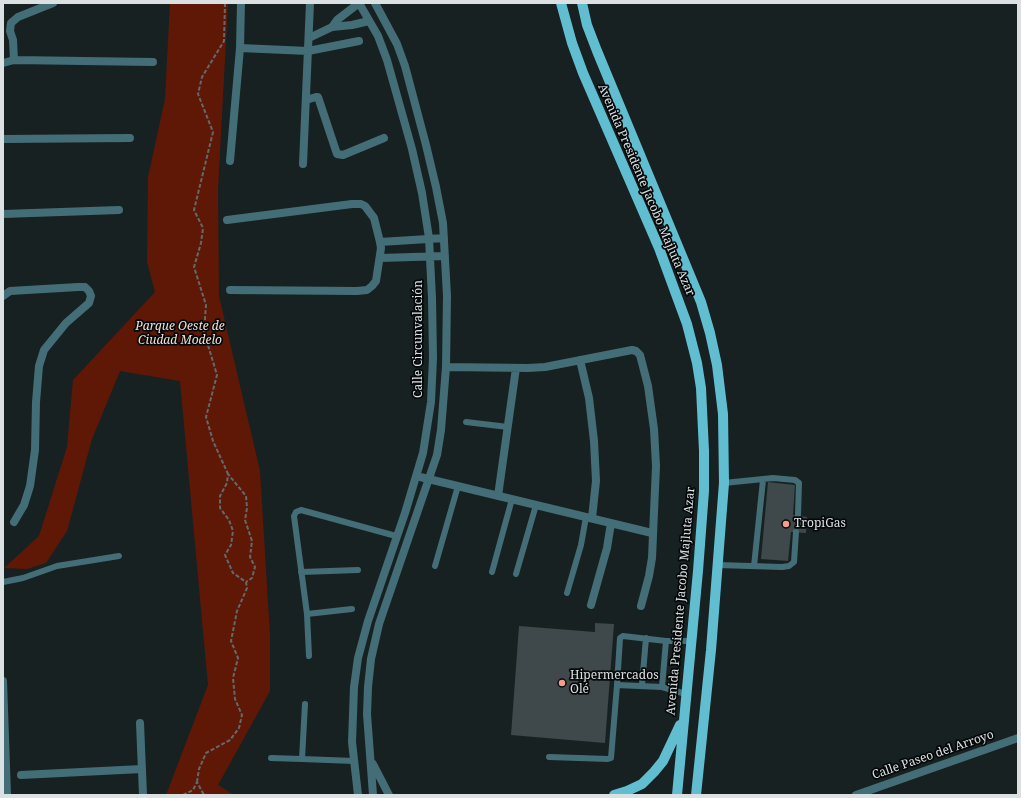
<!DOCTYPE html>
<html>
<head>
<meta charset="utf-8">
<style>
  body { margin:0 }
  #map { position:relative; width:1021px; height:798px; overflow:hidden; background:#182122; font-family:"Noto Serif",serif }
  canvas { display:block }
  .frame { position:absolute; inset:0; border:4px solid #dbe0e2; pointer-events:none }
</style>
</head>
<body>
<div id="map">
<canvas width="1021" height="798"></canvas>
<div class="frame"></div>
</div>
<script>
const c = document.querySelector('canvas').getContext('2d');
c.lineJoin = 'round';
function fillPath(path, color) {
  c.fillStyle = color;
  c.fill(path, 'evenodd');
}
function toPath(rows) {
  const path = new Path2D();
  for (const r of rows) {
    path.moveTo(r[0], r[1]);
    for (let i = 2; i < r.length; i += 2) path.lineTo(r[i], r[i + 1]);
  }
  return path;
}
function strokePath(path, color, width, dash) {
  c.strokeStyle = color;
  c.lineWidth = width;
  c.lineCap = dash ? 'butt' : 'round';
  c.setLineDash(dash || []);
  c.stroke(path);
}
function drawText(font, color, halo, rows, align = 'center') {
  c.font = font + ' "Noto Serif",serif';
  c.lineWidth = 3.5;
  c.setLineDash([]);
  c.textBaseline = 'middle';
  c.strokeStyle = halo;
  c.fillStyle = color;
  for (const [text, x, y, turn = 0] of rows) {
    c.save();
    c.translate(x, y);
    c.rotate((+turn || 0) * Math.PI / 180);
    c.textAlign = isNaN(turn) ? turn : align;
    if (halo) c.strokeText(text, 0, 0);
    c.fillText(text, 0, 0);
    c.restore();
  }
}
const green = toPath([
  [170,3,228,3,218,189,219,296,260,471,270,635,270,691,218,785,234,795,166,795,208,685,180,381,120,371,92,439,67,531,46,563,27,569,4,568,39,536,67,447,73,380,155,292,147,262,148,177,165,99]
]);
const building = toPath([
  [768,482,795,485,793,515,807,517,806,533,791,532,788,561,761,559],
  [595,623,614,624,605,743,511,735,519,626,595,632]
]);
const path = toPath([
  [225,3,224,41,202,77,198,94,213,132,194,210,203,228,201,243,194,267,206,305,204,332,217,375,206,417,213,441,228,474],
  [197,782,199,769,206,753,230,740,239,728,242,715,235,699,233,678,238,658,231,641,237,611,247,588,246,582,233,573,225,555,231,545,233,531,229,520,220,508,220,496,227,483,228,474,246,496,247,508,245,520,252,541,250,557,255,567,252,578,246,582],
  [183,795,193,790,197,782,204,795]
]);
const service = toPath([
  [466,422,508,427],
  [724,483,773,478,795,480,799,483,798,515],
  [718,565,782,567,789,566,794,562,796,532],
  [435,566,458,486],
  [754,566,763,480],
  [301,572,358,570],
  [492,572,512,499],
  [516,574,536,505],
  [3,582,23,578,57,566,119,556],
  [567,593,581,545,586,517],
  [307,614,352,609],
  [309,656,307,614,294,516,296,512,301,510,396,536],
  [642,685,646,638],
  [662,687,666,641],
  [686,694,662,687,617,685,620,638,623,636,666,641,691,641],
  [305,704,302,759,354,761],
  [549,757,608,759,611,758,617,685],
  [271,758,302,759]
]);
const minor = toPath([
  [332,27,337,20,359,3],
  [309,38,332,27,352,25,369,21],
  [240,48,308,51,359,41],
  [14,60,13,40,10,31,11,23,18,17,53,3],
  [3,63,14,60,153,62],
  [306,100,316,97,318,97,337,154,343,155,384,138],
  [3,139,130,138],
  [230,161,240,48,241,3],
  [303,164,310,3],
  [3,214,119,210],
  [227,220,352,204,361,204,365,206,374,218,380,242,381,248,376,281,372,286,367,290,357,291,230,290],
  [380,242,444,238],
  [380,258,445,256],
  [3,296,10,291,78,287,85,287,89,291,91,296,89,303,66,323,44,350,39,366,36,402,35,450,30,486,24,505,14,522],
  [580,360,589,398,594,441,596,481,592,518],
  [446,367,528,368,545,367,632,350,636,351,640,355,648,386,654,429,656,466,652,558,649,576,641,606],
  [416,476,652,533],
  [498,496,516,368],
  [591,605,607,548,611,523],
  [3,681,7,795],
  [140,723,143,795],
  [373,764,389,795],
  [21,775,142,769],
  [358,795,352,742,354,687,358,658,368,621,405,513,423,453,431,402,433,358,432,298,429,238,422,193,412,149,387,60,378,36,359,3],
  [373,795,367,714,368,687,371,659,379,624,437,455,441,430,446,367,447,296,443,223,436,187,426,145,405,66,397,44,375,3],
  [856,795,1018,738]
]);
const primary = toPath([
  [561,3,572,43,583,73,659,248,687,324,697,363,701,388,704,451,704,491,698,571,677,795],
  [582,3,587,25,597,51,701,302,710,333,717,365,723,414,724,483,711,650,696,795],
  [614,795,627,791,642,784,654,772,663,761,680,725]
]);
const markers = [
  [786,524,4,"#f49e89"],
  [562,683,4,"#f49e89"]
];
const streetNames = [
  ["Avenida Presidente Jacobo Majluta Azar",646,190,67],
  ["Calle Circunvalación",419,339,-90],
  ["Avenida Presidente Jacobo Majluta Azar",681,601,-85],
  ["Calle Paseo del Arroyo",933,755,-19]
];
const parkNames = [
  ["Parque Oeste de",180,327],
  ["Ciudad Modelo",180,341]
];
const poiNames = [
  ["TropiGas",794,524],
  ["Hipermercados",570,676],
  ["Olé",570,690]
];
fillPath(green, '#5f1806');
fillPath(building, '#3f484a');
strokePath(path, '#626a6b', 2, [4, 2]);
strokePath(service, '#446e77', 6);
strokePath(minor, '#446e77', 8);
strokePath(primary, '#61bed1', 10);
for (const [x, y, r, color] of markers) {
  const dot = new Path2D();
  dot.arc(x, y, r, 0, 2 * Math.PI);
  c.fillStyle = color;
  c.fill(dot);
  strokePath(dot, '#06090a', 1.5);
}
drawText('12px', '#dbe0e2', '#06090a', streetNames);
drawText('italic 12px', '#f4ddd6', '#06090a', parkNames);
drawText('12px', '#dbe0e2', '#06090a', poiNames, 'left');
</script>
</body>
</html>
